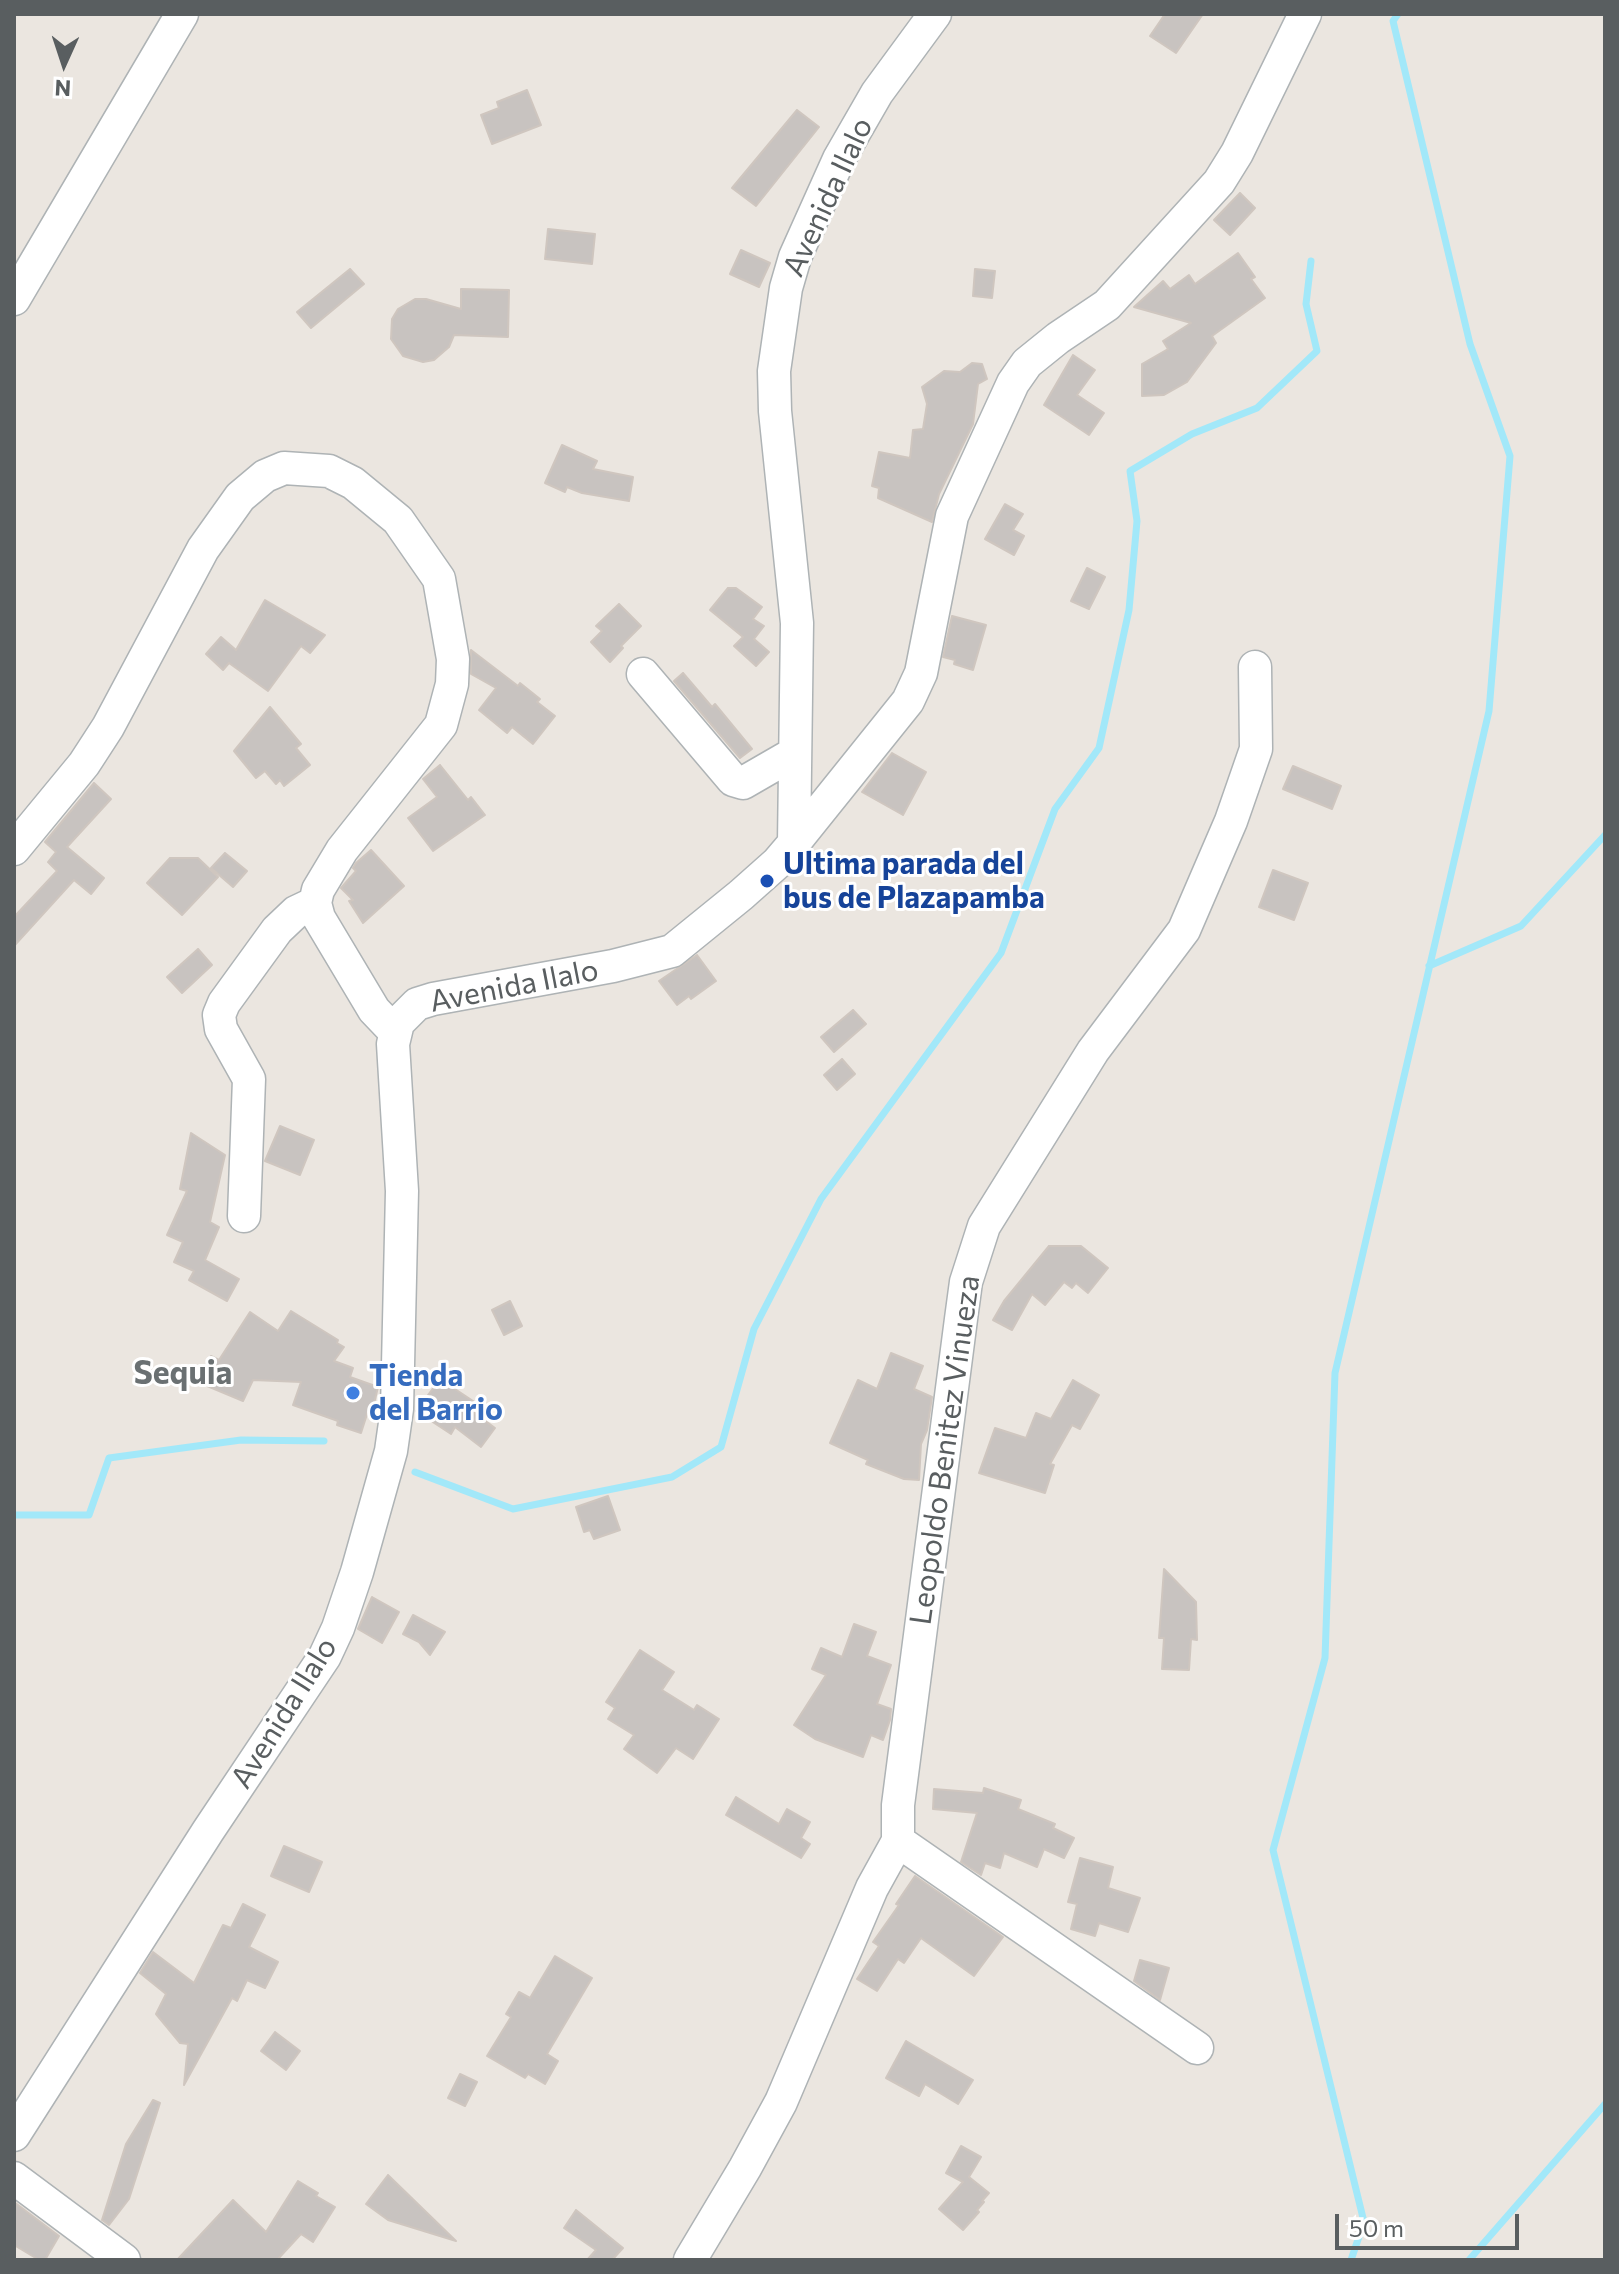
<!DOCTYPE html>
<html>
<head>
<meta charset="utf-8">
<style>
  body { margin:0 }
  #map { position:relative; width:1619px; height:2274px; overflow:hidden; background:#ebe6e0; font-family:Commissioner,sans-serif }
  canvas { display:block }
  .frame { position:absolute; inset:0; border:16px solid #595e60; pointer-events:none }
  .north { position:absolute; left:24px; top:24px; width:80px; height:80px; -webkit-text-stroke:6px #fff; paint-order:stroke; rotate:183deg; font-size:22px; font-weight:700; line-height:32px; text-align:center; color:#595e60 }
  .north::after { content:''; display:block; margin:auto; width:28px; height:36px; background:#595e60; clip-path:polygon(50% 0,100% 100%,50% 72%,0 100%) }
  .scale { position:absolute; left:1335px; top:2214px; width:184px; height:36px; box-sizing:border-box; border:4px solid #595e60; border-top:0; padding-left:10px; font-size:24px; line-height:28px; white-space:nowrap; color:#595e60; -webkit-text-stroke:6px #fff; paint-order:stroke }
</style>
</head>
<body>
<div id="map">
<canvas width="1619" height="2274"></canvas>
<div class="frame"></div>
<div class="north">N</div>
<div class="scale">50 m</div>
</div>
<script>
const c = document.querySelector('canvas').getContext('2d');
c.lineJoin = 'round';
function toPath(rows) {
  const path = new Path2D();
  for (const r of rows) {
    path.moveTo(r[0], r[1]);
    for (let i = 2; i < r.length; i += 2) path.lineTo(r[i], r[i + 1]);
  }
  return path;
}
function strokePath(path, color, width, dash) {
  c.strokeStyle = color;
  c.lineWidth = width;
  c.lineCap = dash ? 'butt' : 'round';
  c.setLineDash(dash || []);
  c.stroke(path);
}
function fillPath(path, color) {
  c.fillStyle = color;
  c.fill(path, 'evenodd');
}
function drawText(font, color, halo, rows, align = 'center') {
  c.font = font + ' Commissioner,sans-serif';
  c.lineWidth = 6;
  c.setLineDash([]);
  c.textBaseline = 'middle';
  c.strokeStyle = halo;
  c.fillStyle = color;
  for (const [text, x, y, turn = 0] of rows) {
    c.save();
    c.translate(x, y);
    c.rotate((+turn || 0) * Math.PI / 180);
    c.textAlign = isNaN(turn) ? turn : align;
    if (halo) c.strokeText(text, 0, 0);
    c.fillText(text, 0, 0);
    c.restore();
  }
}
const stream = toPath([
  [1429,966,1521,926,1605,835],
  [415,1472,513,1509,672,1477,721,1447,754,1329,821,1199,1001,953,1055,809,1099,748,1129,610,1137,521,1130,471,1192,434,1257,408,1317,351,1306,304,1311,261],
  [14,1515,89,1515,109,1458,241,1440,324,1441],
  [1351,2260,1364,2222,1273,1850,1325,1658,1335,1373,1489,711,1510,456,1470,344,1393,21,1398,14],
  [1469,2260,1605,2104]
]);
const building = toPath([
  [1165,14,1203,14,1176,53,1150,36,1165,14],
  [527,90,541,125,492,144,481,115,499,108,497,102,527,90],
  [797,110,819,127,756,206,732,188,797,110],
  [1240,193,1255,208,1230,235,1214,220,1240,193],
  [548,229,595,234,592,264,545,259,548,229],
  [741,250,770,263,759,287,730,274,741,250],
  [1238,253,1255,277,1251,279,1265,298,1212,336,1216,343,1187,382,1164,395,1142,396,1142,364,1168,349,1163,341,1191,323,1134,307,1163,281,1170,289,1189,275,1195,284,1238,253],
  [350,269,364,284,311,328,297,312,350,269],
  [975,269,995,271,992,298,973,296,975,269],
  [461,289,509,290,508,337,454,335,449,347,434,360,423,362,403,356,391,339,392,319,398,309,415,299,426,299,461,309,461,289],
  [1073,355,1095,370,1077,395,1104,413,1089,435,1044,405,1073,355],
  [972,363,982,364,987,379,978,384,973,424,939,494,932,522,878,498,879,488,872,486,879,452,910,458,913,430,923,429,927,404,922,387,944,371,960,372,972,363],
  [562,445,597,461,593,469,633,477,629,501,582,493,567,487,565,492,545,483,562,445],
  [1005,504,1023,514,1013,530,1024,536,1014,555,985,539,1005,504],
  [1087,568,1105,577,1089,609,1071,601,1087,568],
  [728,588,736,588,762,607,753,619,764,626,754,639,769,652,756,666,734,646,743,637,710,610,728,588],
  [265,600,325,635,310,653,301,646,268,691,229,663,223,670,206,654,221,637,236,650,265,600],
  [619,604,641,626,621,646,623,648,610,662,591,642,602,631,596,626,619,604],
  [952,616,986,625,973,670,954,664,955,660,943,657,952,616],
  [471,650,518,686,520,683,540,699,537,702,555,716,533,744,512,727,507,733,479,710,496,688,471,674,471,650],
  [683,673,712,707,715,704,752,749,740,758,674,681,683,673],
  [270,707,301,744,296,748,310,765,284,786,280,780,276,784,265,771,256,778,234,751,270,707],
  [892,753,926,772,903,815,862,792,892,753],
  [440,765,468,800,471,797,485,815,433,851,408,818,437,797,423,779,440,765],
  [1293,766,1341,786,1332,809,1283,789,1293,766],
  [94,783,111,799,67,847,104,878,91,894,74,880,14,946,14,917,57,871,48,862,56,852,45,842,94,783],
  [371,850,404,886,363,923,349,901,353,900,341,888,356,871,353,868,356,863,371,850],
  [225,853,247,871,233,887,211,868,225,853],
  [170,858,198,858,218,877,182,915,147,883,170,858],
  [1273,870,1308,883,1294,920,1259,907,1273,870],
  [198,949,212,965,182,993,167,977,198,949],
  [697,955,716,981,691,999,689,996,677,1005,659,981,697,955],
  [853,1010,866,1024,834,1052,821,1037,853,1010],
  [842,1059,855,1074,837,1090,824,1075,842,1059],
  [280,1126,314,1140,300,1175,265,1161,280,1126],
  [191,1133,225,1155,210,1222,219,1227,205,1260,239,1279,227,1301,189,1280,194,1271,174,1262,183,1242,167,1235,187,1191,180,1189,191,1133],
  [1049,1246,1081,1246,1108,1268,1088,1293,1076,1283,1072,1288,1064,1282,1045,1305,1032,1294,1012,1330,993,1320,1004,1301,1049,1246],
  [510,1301,522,1326,504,1335,492,1310,510,1301],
  [291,1311,338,1340,337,1343,344,1347,334,1361,353,1368,350,1377,378,1387,373,1408,369,1408,361,1433,337,1425,338,1421,293,1405,301,1382,253,1380,243,1401,200,1383,211,1356,219,1360,250,1312,278,1331,291,1311],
  [891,1353,923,1366,914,1389,932,1397,927,1430,921,1444,919,1480,904,1479,866,1464,868,1460,830,1443,858,1380,877,1389,891,1353],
  [440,1379,473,1401,468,1408,495,1428,481,1447,455,1427,451,1434,416,1411,440,1379],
  [1073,1380,1099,1395,1080,1429,1072,1425,1050,1464,1054,1465,1045,1493,979,1473,995,1428,1026,1438,1036,1413,1051,1419,1073,1380],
  [608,1496,620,1530,594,1539,590,1530,584,1532,576,1507,608,1496],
  [1164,1569,1196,1602,1197,1640,1191,1639,1189,1670,1162,1669,1164,1638,1159,1638,1164,1569],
  [372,1597,399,1612,382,1643,358,1629,372,1597],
  [413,1615,445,1632,430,1655,419,1642,403,1634,413,1615],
  [854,1624,876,1632,867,1656,891,1665,877,1704,891,1709,890,1720,883,1740,871,1735,863,1757,815,1739,794,1725,826,1675,812,1669,821,1648,842,1657,854,1624],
  [640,1650,674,1672,662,1690,694,1710,697,1705,719,1719,693,1759,676,1748,657,1773,624,1749,634,1735,608,1719,615,1708,606,1702,640,1650],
  [984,1788,1021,1800,1018,1809,1055,1824,1053,1828,1074,1838,1064,1858,1044,1849,1037,1867,1004,1853,1000,1868,985,1863,981,1875,961,1862,977,1813,933,1809,934,1789,983,1793,984,1788],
  [736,1797,779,1824,787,1809,810,1822,801,1838,810,1844,801,1858,726,1815,736,1797],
  [284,1846,322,1862,309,1892,271,1876,284,1846],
  [1080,1858,1113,1867,1108,1888,1140,1898,1128,1932,1099,1923,1095,1936,1071,1929,1077,1904,1068,1902,1080,1858],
  [915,1876,1003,1937,974,1976,921,1938,904,1963,898,1959,877,1991,857,1979,879,1946,873,1942,899,1905,896,1904,915,1876],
  [243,1904,265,1915,249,1947,278,1962,265,1988,247,1980,237,2001,232,1998,184,2085,188,2044,180,2043,156,2014,166,1994,140,1973,153,1952,194,1983,223,1925,231,1928,243,1904],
  [555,1956,592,1978,547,2054,558,2061,545,2084,528,2074,525,2078,487,2056,511,2017,506,2014,519,1992,530,1998,555,1956],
  [1140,1960,1169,1968,1160,2000,1134,1981,1140,1960],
  [275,2032,300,2051,286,2070,261,2051,275,2032],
  [906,2041,973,2080,958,2104,925,2084,919,2096,886,2078,906,2041],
  [460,2074,477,2082,465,2106,448,2098,460,2074],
  [153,2100,160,2103,129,2199,109,2225,102,2220,126,2144,153,2100],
  [961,2146,981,2157,969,2177,989,2193,982,2201,984,2202,977,2210,979,2212,963,2230,939,2209,963,2182,946,2173,961,2146],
  [388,2175,456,2241,388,2220,366,2204,388,2175],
  [298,2181,318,2193,316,2196,335,2207,313,2242,301,2234,277,2260,177,2260,233,2200,266,2232,298,2181],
  [14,2202,59,2236,45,2260,39,2260,14,2245,14,2202],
  [576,2210,623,2248,612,2260,587,2260,596,2250,564,2228,576,2210]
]);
const minor = toPath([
  [14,299,182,14],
  [643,674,733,780,743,783,795,753],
  [794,843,908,701,921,673,952,516,1013,383,1027,363,1058,338,1107,305,1219,182,1237,153,1305,14],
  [14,849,84,764,108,727,203,549,240,497,265,476,284,468,329,471,353,483,398,520,439,579,453,659,452,684,441,725,342,850,318,890,315,903,319,918,374,1010,395,1032],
  [244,1216,249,1079,221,1029,219,1015,224,1003,277,930,296,912,315,903],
  [898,1841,1197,2048],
  [14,2135,208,1831,325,1656,338,1628,357,1572,391,1451,397,1409,402,1191,393,1044,398,1023,417,1004,433,999,613,966,672,951,741,895,777,863,794,843,797,623,775,411,774,371,786,288,795,257,839,159,877,93,935,14],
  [14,2178,124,2260],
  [690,2260,745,2168,781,2102,872,1888,898,1841,898,1805,961,1319,966,1282,984,1226,1093,1051,1184,930,1231,821,1256,749,1255,667]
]);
const markers = [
  [767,881,8,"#1a4fb4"],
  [353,1393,8,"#3f7fe0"]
];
const streetNames = [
  ["Avenida Ilalo",828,197,-65],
  ["Avenida Ilalo",514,986,-11],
  ["Leopoldo Benitez Vinueza",945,1450,-82],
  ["Avenida Ilalo",284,1713,-58]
];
const transitNames = [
  ["Ultima parada del",783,864],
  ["bus de Plazapamba",783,898]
];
const shopNames = [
  ["Tienda",369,1376],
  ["del Barrio",369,1410]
];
const neighbourhoodNames = [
  ["Sequia",183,1373]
];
strokePath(stream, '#a2e8f9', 7);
fillPath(building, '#c8c3c0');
strokePath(building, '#cfc6bf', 2);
strokePath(minor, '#aeb3b5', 35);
strokePath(minor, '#fff', 32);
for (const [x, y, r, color] of markers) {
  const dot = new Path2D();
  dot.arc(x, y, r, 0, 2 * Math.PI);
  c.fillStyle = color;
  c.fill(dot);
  strokePath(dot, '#fff', 3);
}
drawText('30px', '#595e60', '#fff', streetNames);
drawText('bold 30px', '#164399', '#fff', transitNames, 'left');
drawText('bold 30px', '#366cbe', '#fff', shopNames, 'left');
drawText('bold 32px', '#6a7072', '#fff', neighbourhoodNames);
</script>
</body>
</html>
